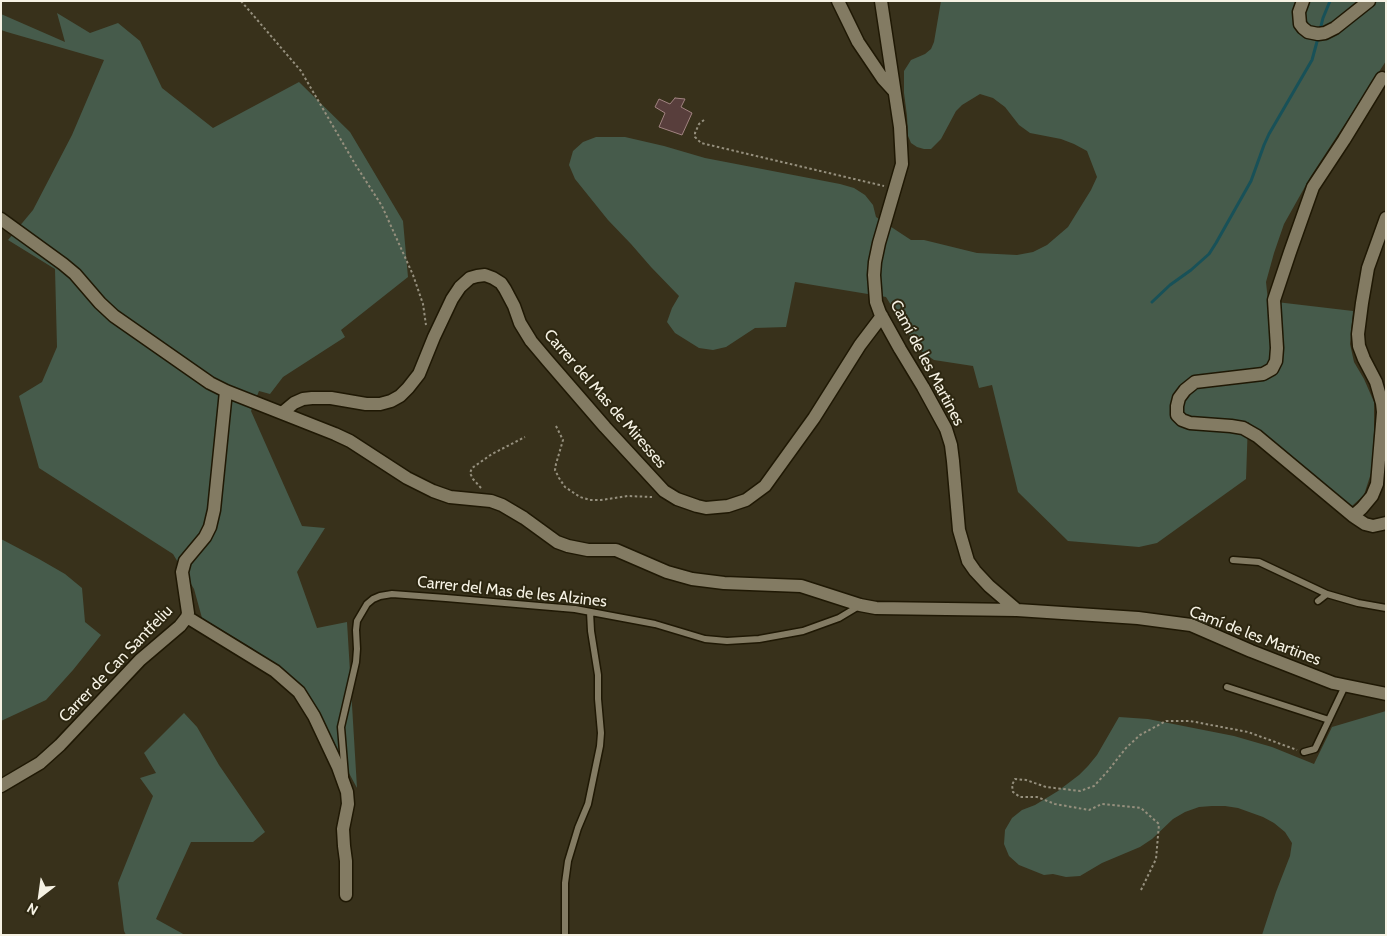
<!DOCTYPE html>
<html>
<head>
<meta charset="utf-8">
<style>
  body { margin:0 }
  #map { position:relative; width:1387px; height:936px; overflow:hidden; background:#38311b; font-family:Cabin,sans-serif }
  canvas { display:block }
  .frame { position:absolute; inset:0; border:2px solid #f6f2e4; pointer-events:none }
  .north { position:absolute; left:15px; top:871px; width:50px; height:50px; -webkit-text-stroke:4px #2d2711; paint-order:stroke; rotate:210deg; font-size:14px; font-weight:700; line-height:20px; text-align:center; color:#f6f2e4 }
  .north::after { content:''; display:block; margin:auto; width:18px; height:22px; background:#f6f2e4; clip-path:polygon(50% 0,100% 100%,50% 72%,0 100%) }
</style>
</head>
<body>
<div id="map">
<canvas width="1387" height="936"></canvas>
<div class="frame"></div>
<div class="north">N</div>
</div>
<script>
const c = document.querySelector('canvas').getContext('2d');
c.lineJoin = 'round';
function fillPath(path, color) {
  c.fillStyle = color;
  c.fill(path, 'evenodd');
}
function toPath(rows) {
  const path = new Path2D();
  for (const r of rows) {
    path.moveTo(r[0], r[1]);
    for (let i = 2; i < r.length; i += 2) path.lineTo(r[i], r[i + 1]);
  }
  return path;
}
function strokePath(path, color, width, dash) {
  c.strokeStyle = color;
  c.lineWidth = width;
  c.lineCap = dash ? 'butt' : 'round';
  c.setLineDash(dash || []);
  c.stroke(path);
}
function drawText(font, color, halo, rows, align = 'center') {
  c.font = font + ' Cabin,sans-serif';
  c.lineWidth = 4;
  c.setLineDash([]);
  c.textBaseline = 'middle';
  c.strokeStyle = halo;
  c.fillStyle = color;
  for (const [text, x, y, turn = 0] of rows) {
    c.save();
    c.translate(x, y);
    c.rotate((+turn || 0) * Math.PI / 180);
    c.textAlign = isNaN(turn) ? turn : align;
    if (halo) c.strokeText(text, 0, 0);
    c.fillText(text, 0, 0);
    c.restore();
  }
}
const green = toPath([
  [941,1,1386,1,1386,61,1311,176,1284,224,1274,253,1266,282,1268,301,1353,311,1350,344,1354,362,1364,379,1374,402,1374,433,1372,470,1364,495,1352,506,1313,477,1248,422,1246,479,1157,543,1139,547,1068,541,1018,492,992,385,979,388,973,366,934,360,918,349,886,297,795,282,786,327,755,328,726,347,713,350,699,348,675,333,667,322,672,308,679,296,651,267,631,244,608,220,575,179,569,165,573,151,583,142,596,137,625,137,664,146,705,158,840,184,854,188,865,195,873,205,876,217,911,240,924,240,977,253,1017,255,1033,252,1047,245,1068,227,1091,190,1097,177,1087,151,1074,144,1061,139,1030,133,1019,125,1005,107,993,98,980,94,962,105,956,111,941,139,931,149,924,149,917,147,911,143,908,136,907,116,904,93,904,71,911,60,925,54,931,49,934,42],
  [57,13,90,33,118,23,140,41,162,88,213,128,299,82,350,132,403,221,408,277,341,330,345,337,283,377,270,394,259,391,251,411,302,526,325,528,297,572,317,628,347,622,357,788,307,695,252,648,202,618,194,589,173,554,39,468,19,396,42,382,57,347,55,269,8,240,33,210,72,135,104,60,7,32,1,30,1,14,65,42],
  [1,539,39,559,65,574,82,588,85,622,101,635,73,670,46,700,1,721],
  [1386,711,1386,935,1262,935,1276,892,1290,856,1292,843,1285,832,1274,823,1263,817,1238,808,1225,806,1212,806,1199,807,1185,812,1173,819,1152,839,1140,847,1102,863,1080,876,1066,877,1053,874,1044,875,1019,865,1009,856,1004,844,1005,830,1012,818,1022,810,1035,805,1058,791,1079,775,1088,766,1097,755,1119,717,1148,719,1234,736,1272,747,1314,764,1332,727],
  [184,713,197,727,219,765,265,832,253,842,191,842,156,919,185,935,126,935,124,931,118,883,153,796,140,778,156,773,144,753]
]);
const stream = toPath([
  [1320,30,1323,18,1330,1],
  [1152,302,1170,285,1191,270,1209,254,1216,243,1251,181,1264,145,1269,134,1312,60,1318,38]
]);
const building = toPath([
  [675,98,685,99,681,107,692,113,682,135,659,127,665,113,655,107,659,99,670,104,675,98]
]);
const path = toPath([
  [241,1,301,71,355,164,382,206,413,275,423,304,426,325],
  [704,120,699,124,695,133,695,137,701,143,884,186],
  [556,426,563,440,556,464,555,470,559,478,565,487,580,497,590,500,601,500,628,496,652,497],
  [481,488,473,479,470,473,472,468,492,454,525,437],
  [1141,890,1156,859,1159,824,1141,808,1102,804,1089,810,1055,804,1037,797,1020,797,1013,792,1012,785,1015,779,1026,780,1046,787,1080,791,1094,786,1107,772,1126,748,1140,735,1166,721,1190,721,1248,732,1297,750]
]);
const service = toPath([
  [1233,560,1259,562,1327,594],
  [1318,601,1327,594,1358,603,1386,608],
  [1227,687,1329,720],
  [1304,752,1315,749,1345,686],
  [345,776,341,727,356,662,357,649,356,630,357,621,367,604,373,599,380,596,392,594,446,598,575,609,655,624,705,639,727,641,759,639,803,631,839,618,859,606],
  [565,935,565,883,568,861,578,828,588,804,600,746,601,733,598,699,598,675,591,631,590,612]
]);
const minor = toPath([
  [838,1,858,42,883,79,894,91],
  [881,1,900,127,902,164,879,243,875,262,874,275,876,302,880,313,900,349,923,387,946,429,951,445,953,461,959,530,968,561,975,571,989,586,1017,610],
  [1303,1,1299,12,1300,24,1303,28,1308,32,1318,34,1325,33,1335,28,1369,1],
  [1382,78,1344,140,1313,187,1290,252,1274,300,1277,348,1276,361,1272,369,1263,374,1195,382,1185,390,1179,398,1177,406,1177,415,1182,420,1190,423,1231,426,1243,428,1257,436,1353,516,1365,524,1373,526,1386,523],
  [1,219,63,264,75,274,100,303,114,316,210,383,226,391,335,434,350,441,407,478,433,491,450,497,491,501,502,505,524,518,557,542,568,546,588,550,616,550,667,572,692,579,724,583,801,586,860,605,876,608,1017,610,1138,618,1191,625,1251,651,1333,683,1386,694],
  [282,413,294,403,303,399,312,398,331,398,366,404,380,404,391,401,400,396,408,388,419,374,434,337,452,299,460,287,470,278,477,276,485,275,493,278,501,283,505,289,514,306,520,323,531,341,547,360,605,427,664,491,677,499,697,506,706,508,728,506,746,500,765,486,814,418,860,345,882,316],
  [1353,516,1362,508,1372,496,1377,484,1383,412,1382,403,1376,382,1364,359,1359,346,1358,334,1362,303,1368,268,1386,218],
  [187,617,275,671,299,692,314,716,338,767,347,792,348,804,343,829,344,846,346,861,346,895],
  [1,786,40,763,60,745,140,660,180,626,187,617,188,613,182,572,185,561,205,537,210,527,214,510,226,391]
]);
const streetNames = [
  ["Camí de les Martines",927,363,62],
  ["Carrer del Mas de Miresses",605,399,49],
  ["Carrer del Mas de les Alzines",512,592,6],
  ["Camí de les Martines",1255,636,21],
  ["Carrer de Can Santfeliu",116,664,-46]
];
fillPath(green, '#465b4b');
strokePath(stream, '#185158', 3);
fillPath(building, '#583e3c');
strokePath(building, '#a18381', 1);
strokePath(service, '#1f1804', 9);
strokePath(minor, '#1f1804', 15);
strokePath(path, '#96907e', 2, [2.5, 2.5]);
strokePath(service, '#837b63', 6);
strokePath(minor, '#837b63', 12);
drawText('16px', '#f6f2e4', '#2d2711', streetNames);
</script>
</body>
</html>
